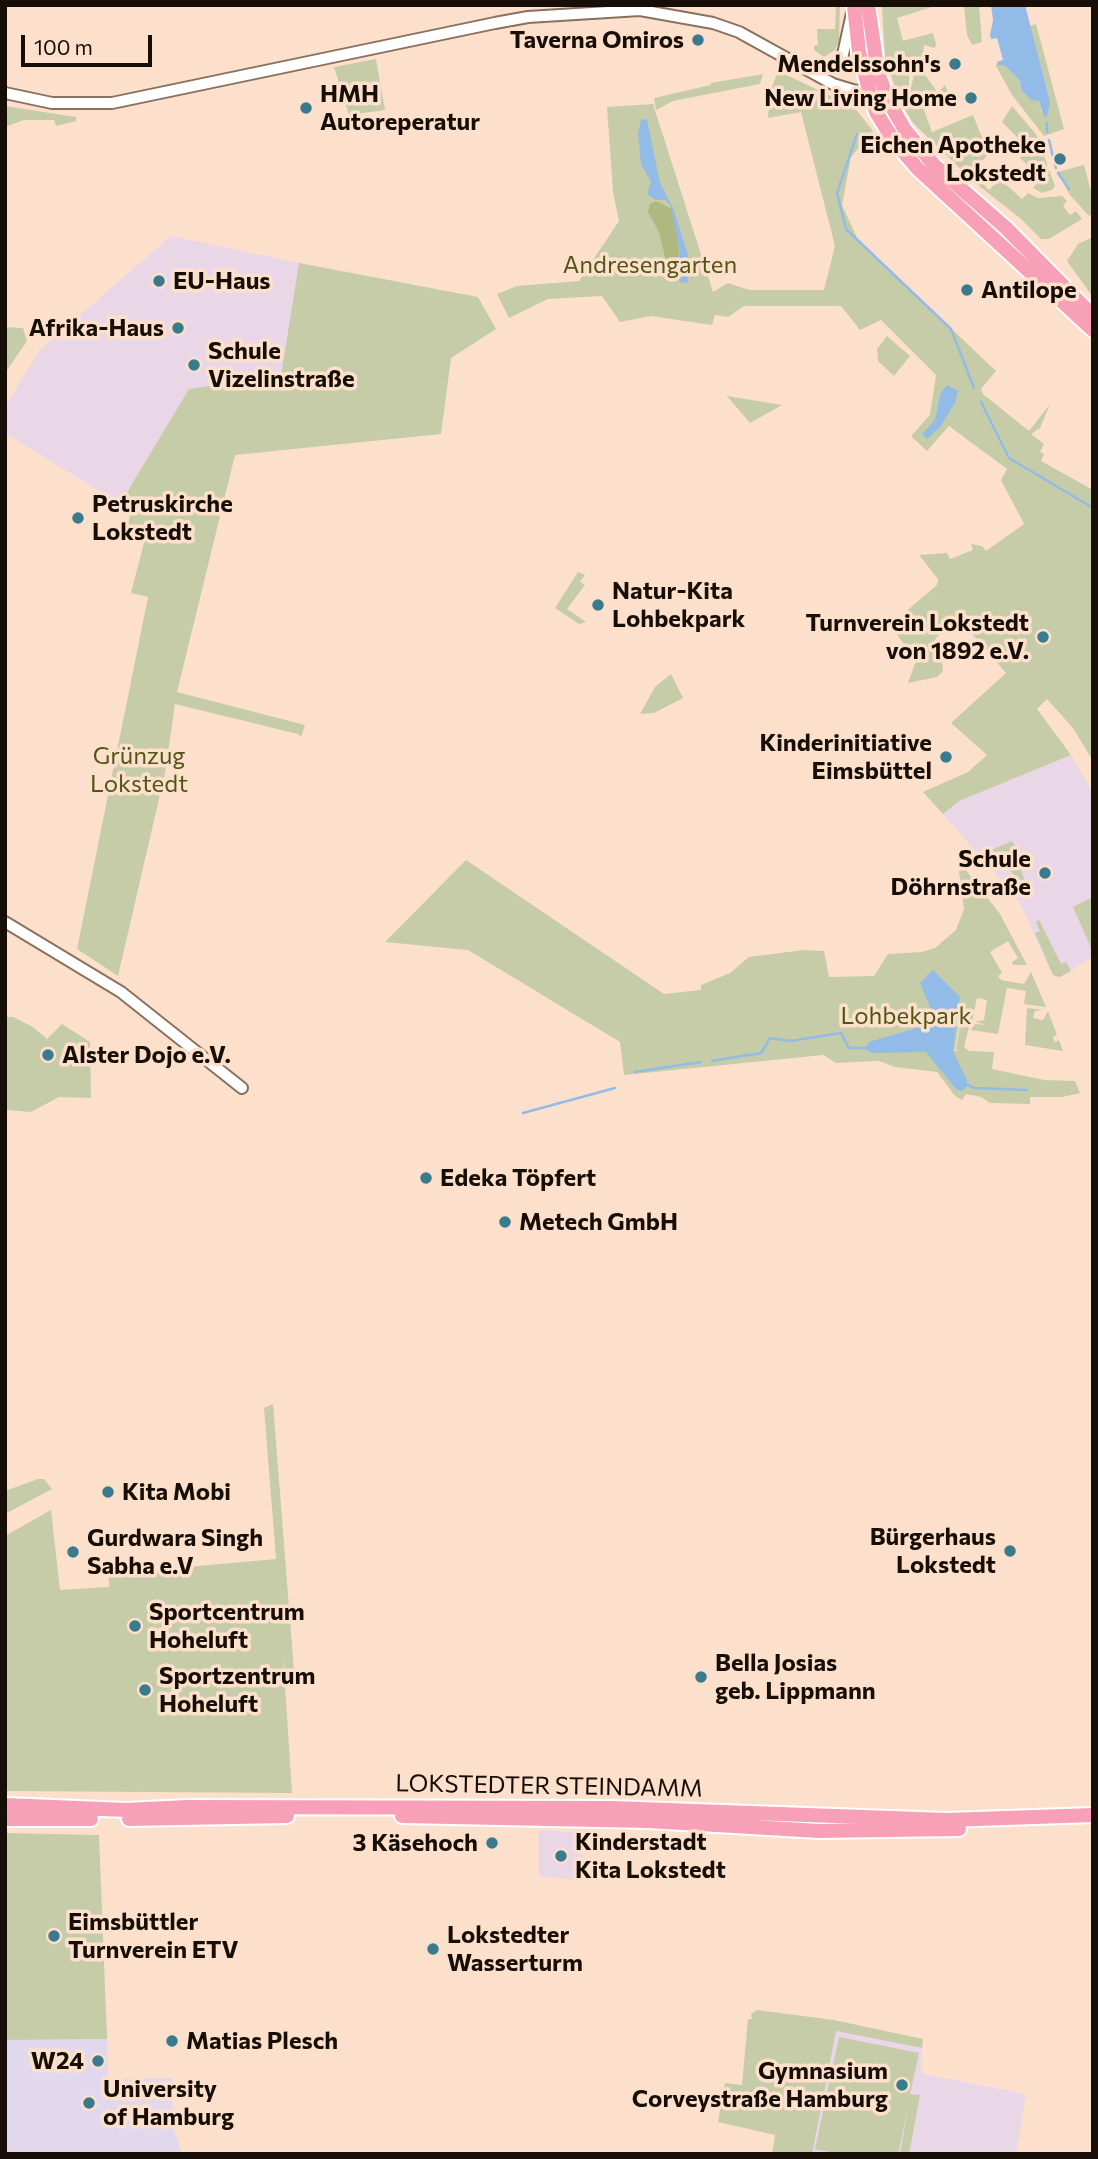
<!DOCTYPE html>
<html>
<head>
<meta charset="utf-8">
<style>
  body { margin:0 }
  #map { position:relative; width:1098px; height:2159px; overflow:hidden; background:#fde0cc; font-family:Commissioner,sans-serif }
  canvas { display:block }
  .frame { position:absolute; inset:0; border:7px solid #170e07; pointer-events:none }
  .scale { position:absolute; left:21px; top:35px; width:131px; height:32px; box-sizing:border-box; border:4px solid #170e07; border-top:0; padding-left:9px; font-size:21px; line-height:24px; white-space:nowrap; color:#170e07; -webkit-text-stroke:5px #fde0cc; paint-order:stroke }
</style>
</head>
<body>
<div id="map">
<canvas width="1098" height="2159"></canvas>
<div class="frame"></div>
<div class="scale">100 m</div>
</div>
<script>
const c = document.querySelector('canvas').getContext('2d');
c.lineJoin = 'round';
function fillPath(path, color) {
  c.fillStyle = color;
  c.fill(path, 'evenodd');
}
function toPath(rows) {
  const path = new Path2D();
  for (const r of rows) {
    path.moveTo(r[0], r[1]);
    for (let i = 2; i < r.length; i += 2) path.lineTo(r[i], r[i + 1]);
  }
  return path;
}
function strokePath(path, color, width, dash) {
  c.strokeStyle = color;
  c.lineWidth = width;
  c.lineCap = dash ? 'butt' : 'round';
  c.setLineDash(dash || []);
  c.stroke(path);
}
function drawText(font, color, halo, rows, align = 'center') {
  c.font = font + ' Commissioner,sans-serif';
  c.lineWidth = 7;
  c.setLineDash([]);
  c.textBaseline = 'middle';
  c.strokeStyle = halo;
  c.fillStyle = color;
  for (const [text, x, y, turn = 0] of rows) {
    c.save();
    c.translate(x, y);
    c.rotate((+turn || 0) * Math.PI / 180);
    c.textAlign = isNaN(turn) ? turn : align;
    if (halo) c.strokeText(text, 0, 0);
    c.fillText(text, 0, 0);
    c.restore();
  }
}
const education = toPath([
  [171,236,299,263,281,377,189,389,120,504,5,433,5,406,40,350],
  [1071,755,1093,793,1093,957,1057,978,1053,976,1019,901,943,814,959,801],
  [539,1830,582,1833,585,1836,581,1880,539,1876],
  [835,2031,922,2048,921,2069,924,2074,1026,2094,1016,2154,811,2154]
]);
const medical = toPath([
  [107,2039,108,2079,172,2078,173,2127,182,2154,5,2154,5,2040]
]);
const green = toPath([
  [836,5,840,5,839,41,835,50,824,57,814,50,814,46,818,45,817,29,835,29],
  [882,5,938,5,897,18,903,41,933,33,936,44,935,48,924,45,922,69,913,72,902,60,885,59],
  [964,5,979,5,982,42,972,45,967,35],
  [1036,24,1064,129,1044,136,1012,95,996,66,997,62,1004,65,1020,81,1021,90,1029,98,1039,101,1042,113,1050,100,1030,26],
  [376,59,385,110,349,115,334,67],
  [887,63,899,63,909,73,909,86,898,96],
  [778,71,854,107,873,131,851,157,842,205,858,240,996,371,981,389,983,394,1029,431,1050,404,1040,428,1031,434,1044,444,1040,452,1044,454,1041,461,1093,490,1093,761,1073,728,1047,699,1037,709,1071,755,959,801,943,814,923,792,968,772,987,755,951,723,1006,673,958,618,936,638,932,651,942,662,943,671,937,677,908,683,916,661,890,625,937,585,938,579,919,555,947,553,950,559,973,550,971,544,982,546,986,551,1024,524,1001,480,1007,469,949,426,927,451,911,436,930,415,936,375,881,320,860,330,841,306,744,306,728,317,715,315,712,325,651,316,620,322,602,296,548,299,509,318,497,294,517,286,579,281,619,221,613,192,607,107,653,104,713,292,728,283,749,290,824,290,835,246,801,112,768,118,770,92],
  [923,72,938,93,945,85,951,99,924,110,932,132,973,115,981,135,994,148,972,172,989,190,1000,179,1022,199,1028,193,1038,198,1062,196,1067,201,1063,206,1070,215,1076,211,1082,219,1049,239,1041,239,1020,218,974,182,913,123,899,100,910,91,914,75],
  [763,74,760,84,673,101,656,110,654,98,711,85,711,83],
  [5,106,76,117,76,121,56,126,54,120,24,120,5,127],
  [1012,106,1036,134,1055,186,1052,190,1042,193,1033,188,1041,178,1020,158,1029,149,1002,122],
  [1084,165,1093,199,1093,214,1089,216,1070,195,1057,172],
  [1093,237,1093,297,1067,261,1078,244],
  [299,263,478,297,496,329,451,358,441,434,235,455,177,692,305,725,301,737,298,734,175,704,165,773,118,976,77,949,148,597,131,593,145,539,127,528,131,511,120,504,189,389,281,376],
  [5,327,23,328,27,341,5,373],
  [887,336,910,356,894,376,878,361,877,349],
  [727,396,782,405,750,423],
  [578,572,585,575,580,582,585,585,567,609,586,622,579,624,555,608],
  [671,674,683,698,654,713,640,714,655,687],
  [1012,841,1018,852,1015,854,1026,884,1023,880,1020,882,1005,864,995,870,982,854],
  [466,860,664,994,701,990,701,985,730,973,749,957,804,950,824,951,829,977,874,976,888,954,922,952,935,948,956,930,964,909,959,871,966,870,1000,914,1027,965,1013,965,1012,962,1018,958,1008,941,990,952,1002,973,998,976,1001,980,1024,984,1031,972,1046,1007,1024,1004,1026,991,1007,988,998,1034,971,1030,974,1024,987,1025,975,1022,984,1020,987,1000,977,998,972,1021,969,1025,959,1024,955,1051,959,1051,956,1050,960,1025,969,1027,964,1047,969,1051,994,1052,992,1069,1044,1080,1075,1081,1080,1093,1062,1097,1030,1097,1030,1104,990,1103,981,1097,966,1094,962,1100,955,1096,937,1072,895,1067,879,1061,836,1063,823,1055,624,1075,620,1042,468,950,385,942],
  [1093,897,1093,952,1073,907],
  [1039,920,1061,964,1066,962,1071,971,1060,977,1053,975,1035,933,1040,931,1036,922],
  [1027,1008,1043,1010,1035,1011,1033,1018,1043,1020,1048,1011,1057,1035,1053,1037,1055,1042,1059,1040,1063,1051,1025,1045],
  [5,1017,13,1017,33,1027,47,1039,62,1024,90,1042,91,1098,59,1097,31,1112,7,1110],
  [273,1404,294,1671,285,1671,283,1655,292,1793,5,1791,5,1536,51,1510,60,1590,109,1587,109,1574,276,1559,264,1408],
  [38,1479,44,1479,52,1489,5,1514,5,1491],
  [5,1833,99,1835,107,2039,5,2040],
  [757,2010,834,2020,923,2039,922,2048,836,2031,812,2154,772,2154,775,2135,718,2122,725,2083,742,2085,748,2019,752,2019,751,2014],
  [839,2037,919,2053,910,2094,920,2095,909,2154,900,2154,909,2104,898,2154,838,2154,815,2149]
]);
const forest = toPath([
  [656,201,672,209,677,226,679,254,669,273,659,232,648,212,650,204]
]);
const water = toPath([
  [991,5,1025,5,1050,101,1047,117,1044,117,1039,101,1031,100,1021,90,1020,81,1004,65,998,65,997,62,1003,60,997,38,991,39,990,35,993,20],
  [647,119,660,183,673,208,688,255,688,283,680,282,672,270,680,253,671,207,666,200,656,200,647,194,651,182,641,164,638,133,641,120],
  [947,385,958,391,955,403,940,427,927,439,922,434,935,420,940,395],
  [933,970,960,997,953,1051,967,1080,967,1086,962,1091,956,1089,926,1052,871,1053,865,1048,869,1042,927,1025,930,1007,920,983]
]);
const stream = toPath([
  [1047,132,1047,123],
  [857,134,837,193,846,229,951,329,974,388],
  [1049,140,1053,157],
  [1055,164,1056,168],
  [1058,173,1069,189],
  [981,402,1009,458,1093,508],
  [712,1061,761,1053,770,1038,791,1041,841,1033,849,1048,867,1048],
  [635,1072,701,1062],
  [965,1084,975,1088,1027,1090],
  [523,1113,615,1088]
]);
const minor = toPath([
  [806,68,828,68,842,59,852,13],
  [5,93,52,103,112,103,495,23,528,17,640,10,713,23,739,32,833,84,856,91,873,89],
  [5,922,121,992,242,1088]
]);
const major = toPath([
  [854,5,859,52,869,90,876,112,894,141,917,168,1093,330],
  [868,5,878,73,889,102,905,130,934,165,1006,228,1093,316],
  [5,1805,126,1810,188,1807,611,1808,947,1820,1093,1815],
  [402,1816,648,1821,819,1831,959,1829],
  [5,1819,91,1819],
  [129,1819,287,1816]
]);
const markers = [
  [698,40,7,"#397b8d"],
  [955,64,7,"#397b8d"],
  [971,98,7,"#397b8d"],
  [306,108,7,"#397b8d"],
  [1060,159,7,"#397b8d"],
  [159,281,7,"#397b8d"],
  [967,290,7,"#397b8d"],
  [178,328,7,"#397b8d"],
  [194,365,7,"#397b8d"],
  [78,518,7,"#397b8d"],
  [598,605,7,"#397b8d"],
  [1043,637,7,"#397b8d"],
  [946,757,7,"#397b8d"],
  [1045,873,7,"#397b8d"],
  [48,1055,7,"#397b8d"],
  [426,1178,7,"#397b8d"],
  [505,1222,7,"#397b8d"],
  [108,1492,7,"#397b8d"],
  [1010,1551,7,"#397b8d"],
  [73,1552,7,"#397b8d"],
  [135,1626,7,"#397b8d"],
  [701,1677,7,"#397b8d"],
  [145,1690,7,"#397b8d"],
  [492,1843,7,"#397b8d"],
  [561,1856,7,"#397b8d"],
  [54,1936,7,"#397b8d"],
  [433,1949,7,"#397b8d"],
  [172,2041,7,"#397b8d"],
  [98,2061,7,"#397b8d"],
  [902,2085,7,"#397b8d"],
  [89,2103,7,"#397b8d"]
];
const poiNames = [
  ["Taverna Omiros",684,40,"right"],
  ["Mendelssohn's",941,64,"right"],
  ["HMH",320,94],
  ["Autoreperatur",320,122],
  ["New Living Home",957,98,"right"],
  ["Eichen Apotheke",1046,145,"right"],
  ["Lokstedt",1046,173,"right"],
  ["EU-Haus",173,281],
  ["Antilope",981,290],
  ["Afrika-Haus",164,328,"right"],
  ["Schule",208,351],
  ["Vizelinstraße",208,379],
  ["Petruskirche",92,504],
  ["Lokstedt",92,532],
  ["Natur-Kita",612,591],
  ["Lohbekpark",612,619],
  ["Turnverein Lokstedt",1029,623,"right"],
  ["von 1892 e.V.",1029,651,"right"],
  ["Kinderinitiative",932,743,"right"],
  ["Eimsbüttel",932,771,"right"],
  ["Schule",1031,859,"right"],
  ["Döhrnstraße",1031,887,"right"],
  ["Alster Dojo e.V.",62,1055],
  ["Edeka Töpfert",440,1178],
  ["Metech GmbH",519,1222],
  ["Kita Mobi",122,1492],
  ["Bürgerhaus",996,1537,"right"],
  ["Lokstedt",996,1565,"right"],
  ["Gurdwara Singh",87,1538],
  ["Sabha e.V",87,1566],
  ["Sportcentrum",149,1612],
  ["Hoheluft",149,1640],
  ["Bella Josias",715,1663],
  ["geb. Lippmann",715,1691],
  ["Sportzentrum",159,1676],
  ["Hoheluft",159,1704],
  ["Kinderstadt",575,1842],
  ["Kita Lokstedt",575,1870],
  ["3 Käsehoch",478,1843,"right"],
  ["Eimsbüttler",68,1922],
  ["Turnverein ETV",68,1950],
  ["Lokstedter",447,1935],
  ["Wasserturm",447,1963],
  ["Matias Plesch",186,2041],
  ["W24",84,2061,"right"],
  ["Gymnasium",888,2071,"right"],
  ["Corveystraße Hamburg",888,2099,"right"],
  ["University",103,2089],
  ["of Hamburg",103,2117]
];
const parkNames = [
  ["Andresengarten",650,265],
  ["Grünzug",139,756],
  ["Lokstedt",139,784],
  ["Lohbekpark",906,1016]
];
const streetNames = [
  ["LOKSTEDTER STEINDAMM",549,1786,1]
];
fillPath(education, '#e9d6e6');
fillPath(medical, '#e1d8ed');
fillPath(green, '#c6cca7');
fillPath(forest, '#afb87e');
fillPath(water, '#93bbe8');
strokePath(stream, '#93bbe8', 2.5);
strokePath(minor, '#8a715f', 14);
strokePath(major, '#fff', 18);
strokePath(minor, '#fff', 10);
strokePath(major, '#f7a0b8', 14);
for (const [x, y, r, color] of markers) {
  const dot = new Path2D();
  dot.arc(x, y, r, 0, 2 * Math.PI);
  c.fillStyle = color;
  c.fill(dot);
  strokePath(dot, '#fde0cc', 2.5);
}
drawText('bold 24px', '#170e07', '#fde0cc', poiNames, 'left');
drawText('24px', '#505615', '#fde0cc', parkNames);
drawText('24px', '#170e07', '#fde0cc', streetNames);
</script>
</body>
</html>
